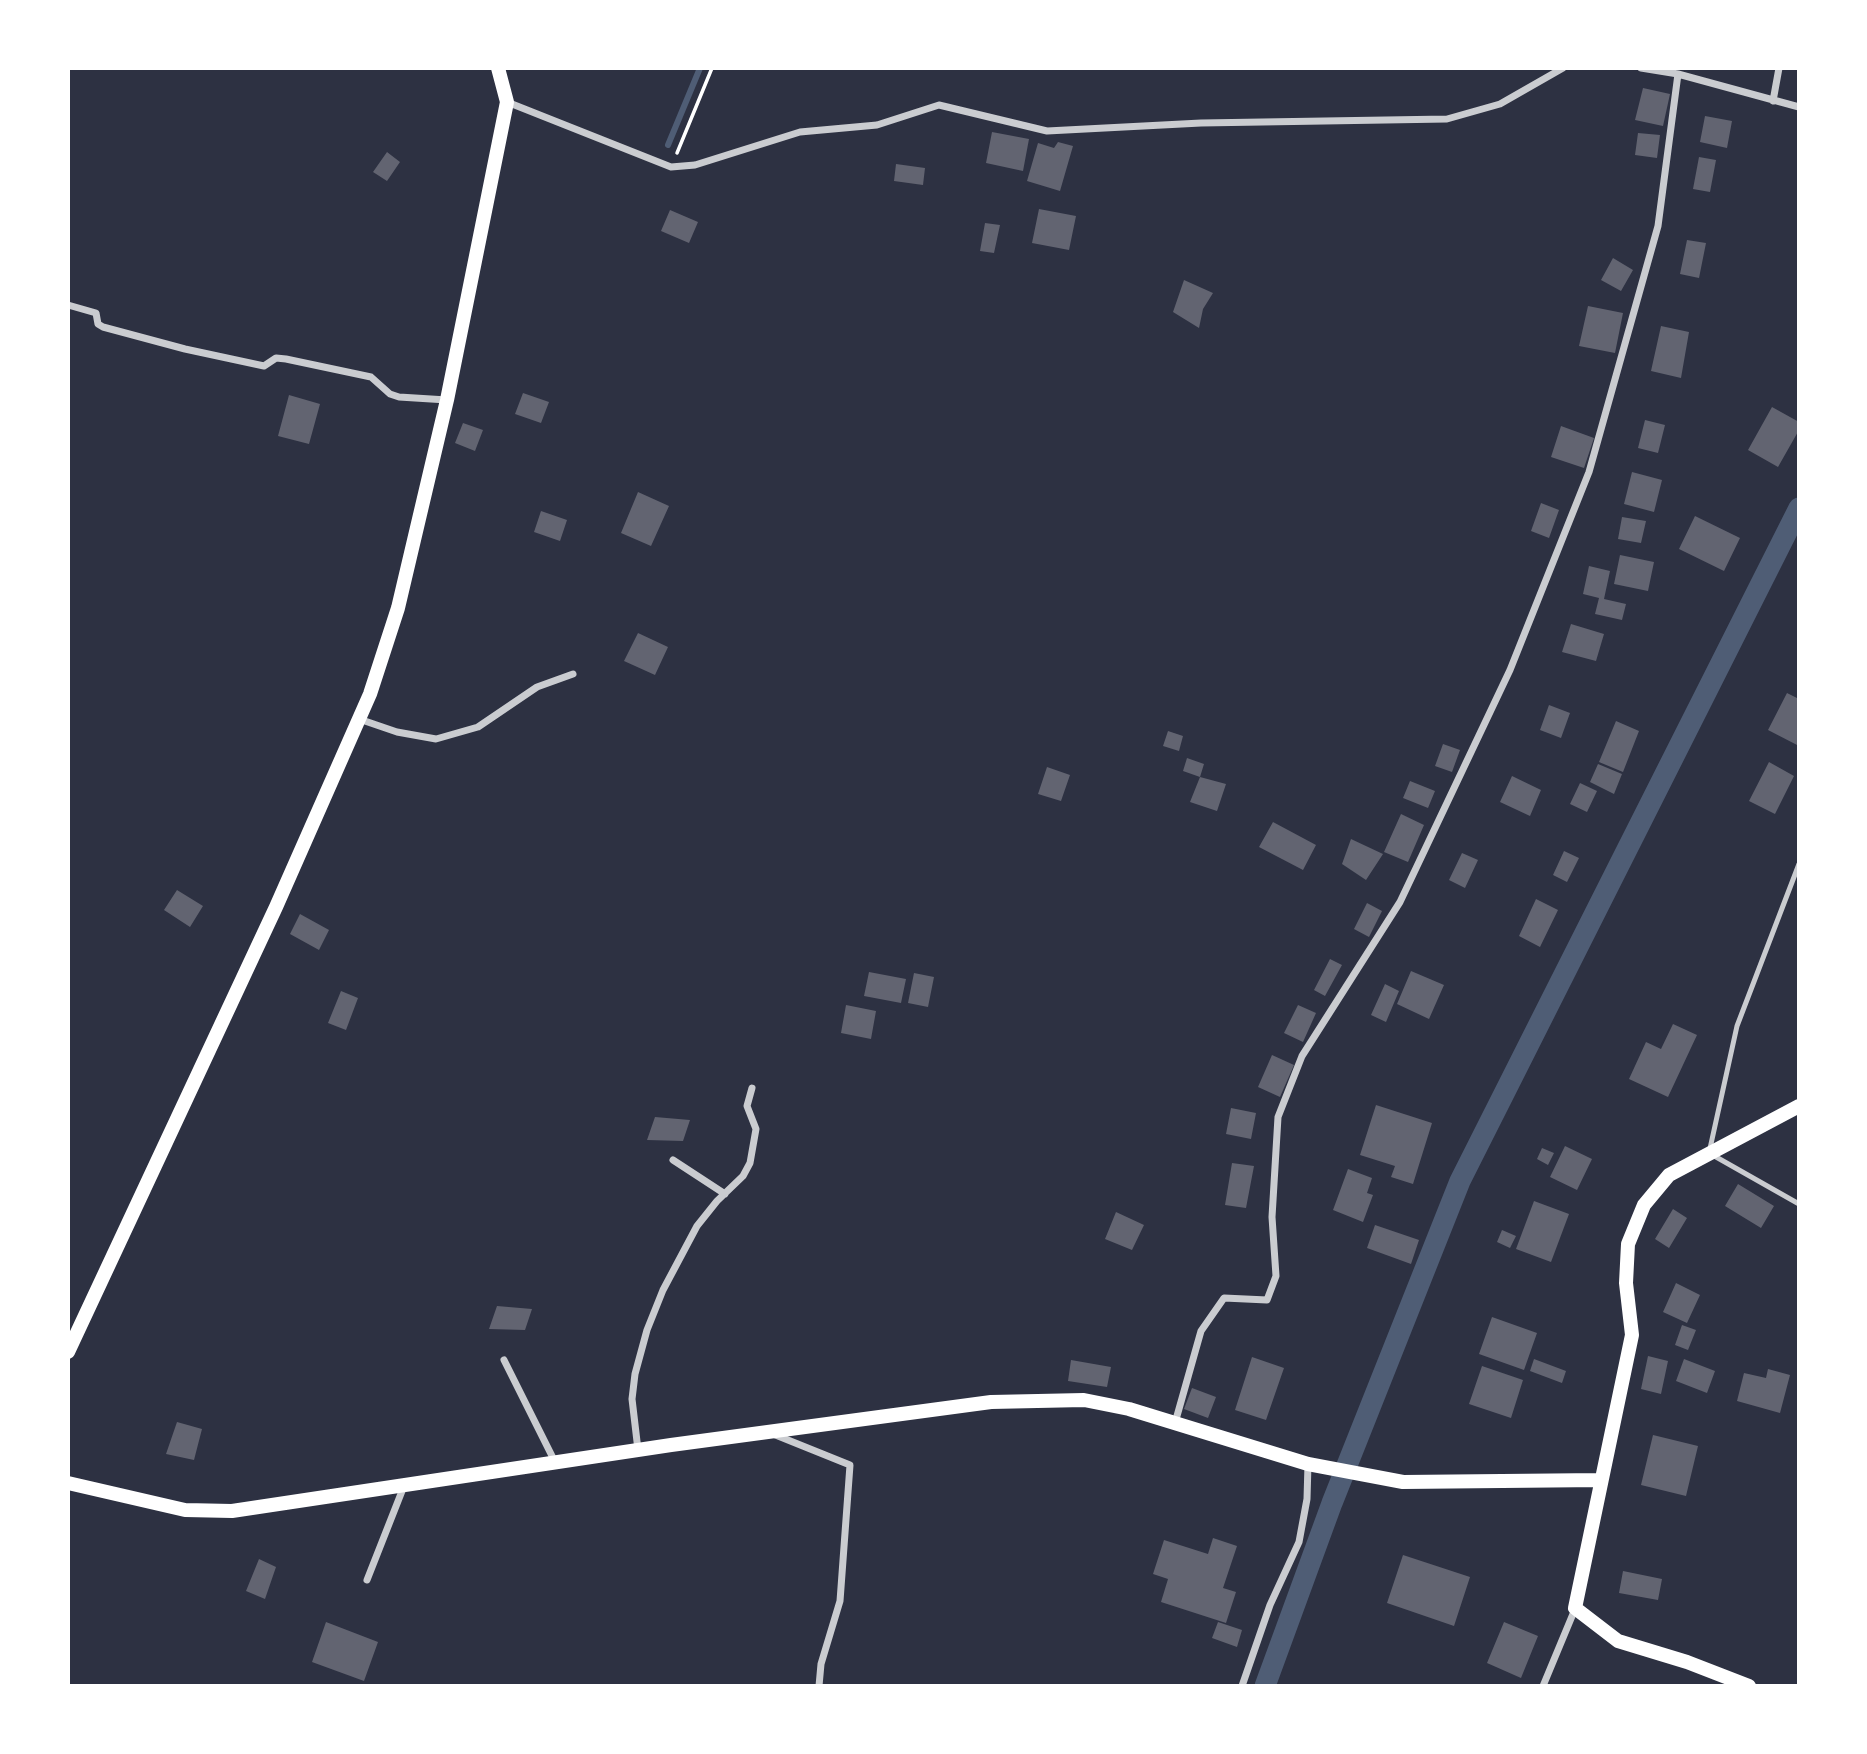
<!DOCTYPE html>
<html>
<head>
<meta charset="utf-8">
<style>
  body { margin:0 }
  #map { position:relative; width:1867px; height:1754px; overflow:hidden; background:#2d3142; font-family:Mulish,sans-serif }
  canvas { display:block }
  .frame { position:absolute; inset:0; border:70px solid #fff; pointer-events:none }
</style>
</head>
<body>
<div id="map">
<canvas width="1867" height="1754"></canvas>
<div class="frame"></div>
</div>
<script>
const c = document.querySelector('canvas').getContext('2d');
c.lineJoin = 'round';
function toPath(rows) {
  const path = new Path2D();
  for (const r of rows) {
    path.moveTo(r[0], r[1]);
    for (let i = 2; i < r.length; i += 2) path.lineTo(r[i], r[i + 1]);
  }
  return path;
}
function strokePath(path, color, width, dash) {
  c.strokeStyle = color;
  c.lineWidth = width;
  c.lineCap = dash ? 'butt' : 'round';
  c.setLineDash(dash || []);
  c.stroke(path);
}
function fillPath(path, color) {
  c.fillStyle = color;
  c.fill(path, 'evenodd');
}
const stream = toPath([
  [668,145,700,68]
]);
const canal = toPath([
  [1265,1686,1332,1503,1460,1181,1799,508]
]);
const building = toPath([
  [1643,88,1670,94,1663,126,1635,120],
  [1705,116,1732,121,1727,148,1700,142],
  [992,132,1029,139,1023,171,986,163],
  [1638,133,1660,135,1657,158,1635,155],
  [1058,142,1073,146,1060,191,1027,181,1038,143,1054,148],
  [387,152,400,162,387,181,373,172],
  [1699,157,1716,160,1710,192,1693,189],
  [896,164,925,168,923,185,894,181],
  [1039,209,1076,216,1069,250,1032,243],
  [670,210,698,222,689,243,661,231],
  [985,223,1000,225,994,253,980,251],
  [1687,240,1706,243,1699,278,1680,274],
  [1613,258,1633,270,1621,291,1601,280],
  [1184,280,1213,293,1203,309,1199,328,1173,312],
  [1588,306,1623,313,1615,353,1579,346],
  [1661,326,1689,332,1681,378,1651,371],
  [523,393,549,402,541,423,515,414],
  [289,395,320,404,309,444,278,436],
  [1772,407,1799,422,1799,430,1778,467,1748,450],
  [1645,420,1665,425,1658,453,1638,448],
  [463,423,483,430,475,451,455,443],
  [1561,426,1594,438,1584,468,1551,457],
  [1632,472,1662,480,1654,512,1624,504],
  [638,492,669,506,651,546,621,533],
  [1541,503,1559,510,1549,538,1531,531],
  [541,511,567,520,560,541,534,532],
  [1695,516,1740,538,1724,571,1679,549],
  [1622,517,1646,521,1641,543,1618,539],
  [1620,555,1654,562,1648,591,1614,584],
  [1589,566,1610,571,1604,599,1626,604,1622,620,1595,614,1599,598,1583,594],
  [1571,624,1604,634,1596,661,1562,652],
  [638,633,668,647,655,675,624,661],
  [1787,693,1799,699,1799,746,1768,730],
  [1549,705,1570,713,1561,738,1540,730],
  [1616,721,1639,731,1623,772,1599,762],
  [1168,731,1183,736,1179,751,1163,746],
  [1443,744,1460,750,1452,772,1435,766],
  [1187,758,1204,764,1200,777,1183,771],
  [1769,762,1794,776,1775,814,1749,801],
  [1598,764,1622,774,1614,794,1590,782],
  [1047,767,1070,775,1061,801,1038,794],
  [1512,776,1541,790,1530,816,1500,802],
  [1200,777,1226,784,1217,811,1190,802],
  [1410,781,1435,791,1428,808,1403,798],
  [1580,783,1597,791,1587,812,1570,804],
  [1401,814,1424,825,1408,862,1384,852],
  [1273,822,1316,845,1303,870,1259,847],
  [1351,839,1383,854,1366,880,1342,864],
  [1564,851,1579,858,1567,882,1553,875],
  [1462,853,1478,860,1465,888,1449,880],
  [177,890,203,906,190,927,164,910],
  [1536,899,1558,910,1540,947,1519,936],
  [1367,903,1382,911,1369,937,1354,929],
  [300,914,329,930,319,950,290,934],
  [1330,959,1342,965,1325,996,1314,990],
  [1411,971,1444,985,1429,1019,1397,1004],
  [869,972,906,979,901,1003,864,996],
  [914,973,934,977,928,1007,908,1003],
  [1385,984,1399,991,1386,1022,1371,1015],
  [341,991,358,998,346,1030,328,1023],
  [846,1005,876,1011,871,1039,841,1033],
  [1298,1005,1316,1013,1303,1042,1284,1033],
  [1673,1024,1697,1035,1668,1097,1629,1079,1646,1042,1661,1049],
  [1272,1055,1294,1065,1280,1097,1258,1087],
  [1376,1105,1432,1123,1413,1184,1391,1177,1395,1166,1360,1155],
  [1231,1108,1256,1113,1251,1139,1226,1134],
  [655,1117,690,1120,683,1141,647,1140],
  [1565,1146,1592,1159,1577,1190,1550,1177],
  [1542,1148,1554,1153,1548,1165,1537,1159],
  [1232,1163,1254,1166,1246,1208,1225,1205],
  [1348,1169,1372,1178,1367,1193,1373,1195,1363,1222,1333,1210],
  [1738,1184,1774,1206,1761,1228,1725,1206],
  [1534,1201,1569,1214,1551,1262,1516,1249],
  [1673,1209,1687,1218,1669,1248,1655,1239],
  [1116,1212,1144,1225,1132,1250,1105,1239],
  [1375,1225,1419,1240,1411,1264,1367,1248],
  [1502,1230,1516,1236,1510,1248,1497,1242],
  [1676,1283,1700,1295,1687,1323,1663,1312],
  [497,1306,532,1309,525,1330,489,1329],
  [1492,1317,1537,1333,1524,1370,1479,1354],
  [1682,1325,1696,1330,1688,1350,1675,1345],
  [1648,1356,1668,1361,1661,1394,1641,1389],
  [1252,1357,1284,1368,1266,1420,1235,1410],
  [1534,1359,1566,1371,1562,1383,1530,1371],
  [1684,1359,1715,1371,1707,1393,1676,1381],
  [1071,1360,1111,1367,1107,1387,1068,1381],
  [1482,1366,1523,1380,1511,1418,1469,1404],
  [1768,1369,1790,1375,1780,1413,1737,1401,1744,1373,1766,1378],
  [1192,1388,1216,1397,1208,1418,1184,1409],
  [177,1422,202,1429,194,1460,166,1454],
  [1653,1435,1698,1446,1686,1496,1641,1485],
  [1213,1538,1237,1546,1223,1588,1236,1592,1226,1623,1161,1602,1168,1579,1153,1574,1164,1540,1208,1554],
  [1403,1555,1470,1577,1454,1626,1387,1603],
  [259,1559,276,1567,265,1599,246,1591],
  [1623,1571,1662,1579,1658,1600,1619,1593],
  [326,1622,378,1642,364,1681,312,1662],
  [1218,1622,1242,1630,1237,1647,1212,1638],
  [1504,1622,1538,1636,1521,1678,1487,1663]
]);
const path = toPath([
  [677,153,712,68]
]);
const service = toPath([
  [1799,864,1737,1026,1709,1153,1799,1204]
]);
const minor = toPath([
  [1641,68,1678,74,1799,107],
  [1773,101,1779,68],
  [507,102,671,167,695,165,800,132,877,125,939,105,1047,131,1201,123,1447,119,1500,104,1563,68],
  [68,305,96,313,98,324,103,327,185,349,264,366,276,358,286,359,371,377,390,394,399,397,447,400],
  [359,719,397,732,436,739,478,727,537,687,573,674],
  [673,1160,725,1194],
  [504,1360,555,1462],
  [1175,1423,1201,1331,1224,1298,1267,1300,1276,1276,1272,1217,1278,1117,1302,1056,1400,902,1510,670,1589,472,1658,226,1678,74],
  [773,1434,850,1465,840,1601,821,1664,819,1686],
  [638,1450,632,1399,635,1374,647,1330,663,1290,697,1226,717,1201,743,1176,750,1163,756,1129,747,1106,752,1088],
  [367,1580,404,1486],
  [1242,1686,1270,1605,1299,1542,1307,1499,1308,1464],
  [1543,1686,1575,1609]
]);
const secondary = toPath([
  [68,1352,276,907,370,694,398,608,447,400,507,102,498,68],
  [68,1483,185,1510,232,1511,671,1445,991,1402,1084,1400,1129,1409,1308,1464,1403,1482,1601,1480],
  [1749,1686,1687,1662,1618,1641,1575,1608,1632,1335,1626,1283,1628,1244,1644,1205,1669,1175,1799,1106]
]);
strokePath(stream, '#4f5d75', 6);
strokePath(canal, '#4f5d75', 21);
fillPath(building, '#626471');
strokePath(path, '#fff', 3.5);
strokePath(service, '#caccd0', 5);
strokePath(minor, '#caccd0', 7);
strokePath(secondary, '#fff', 14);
</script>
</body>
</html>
